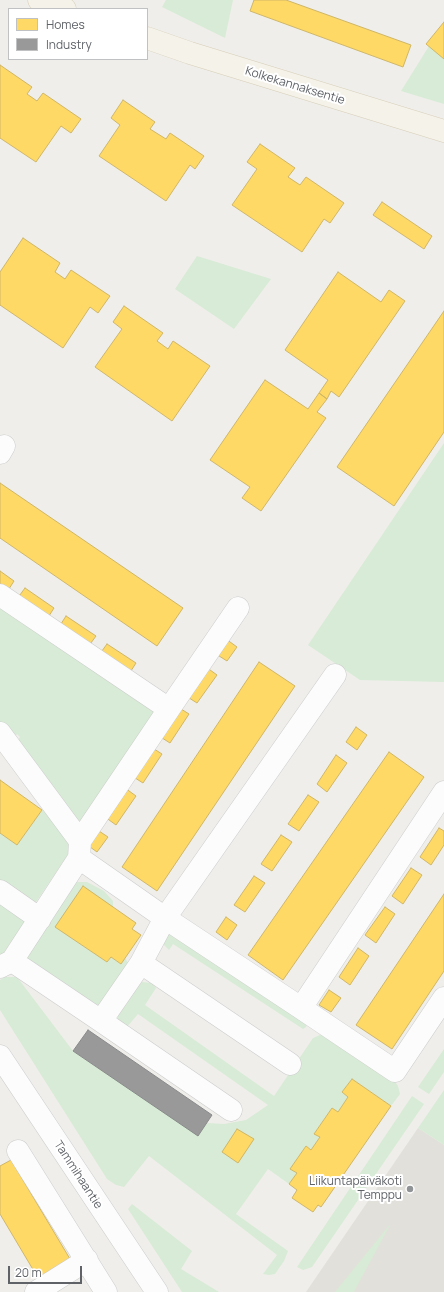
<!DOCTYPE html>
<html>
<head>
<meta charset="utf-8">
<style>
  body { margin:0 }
  #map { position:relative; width:444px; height:1292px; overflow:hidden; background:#efeeea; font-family:Manrope,sans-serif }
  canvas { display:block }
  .legend { position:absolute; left:8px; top:8px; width:140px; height:52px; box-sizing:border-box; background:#fff; border:1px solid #bfc1c3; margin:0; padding:5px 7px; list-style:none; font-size:12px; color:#5f6368 }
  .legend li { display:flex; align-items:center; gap:8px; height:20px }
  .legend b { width:20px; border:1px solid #bfc1c3 }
  .scale { position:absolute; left:8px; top:1266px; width:74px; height:18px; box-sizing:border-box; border:2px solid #5f6368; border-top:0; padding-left:5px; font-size:12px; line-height:14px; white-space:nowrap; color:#5f6368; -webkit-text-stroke:3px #fff; paint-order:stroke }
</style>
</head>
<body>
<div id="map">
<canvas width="444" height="1292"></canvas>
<ul class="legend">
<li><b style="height:11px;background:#ffd966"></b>Homes</li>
<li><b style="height:11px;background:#999"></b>Industry</li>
</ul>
<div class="scale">20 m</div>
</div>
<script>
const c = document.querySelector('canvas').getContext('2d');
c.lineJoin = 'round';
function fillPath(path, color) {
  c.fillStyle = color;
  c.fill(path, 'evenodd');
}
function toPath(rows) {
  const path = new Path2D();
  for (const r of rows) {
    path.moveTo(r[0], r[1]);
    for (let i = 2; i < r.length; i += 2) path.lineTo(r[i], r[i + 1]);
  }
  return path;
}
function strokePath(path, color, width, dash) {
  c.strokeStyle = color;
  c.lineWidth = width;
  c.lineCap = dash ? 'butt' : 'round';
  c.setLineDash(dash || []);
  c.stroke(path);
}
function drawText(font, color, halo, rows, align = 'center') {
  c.font = font + ' Manrope,sans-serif';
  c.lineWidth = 4;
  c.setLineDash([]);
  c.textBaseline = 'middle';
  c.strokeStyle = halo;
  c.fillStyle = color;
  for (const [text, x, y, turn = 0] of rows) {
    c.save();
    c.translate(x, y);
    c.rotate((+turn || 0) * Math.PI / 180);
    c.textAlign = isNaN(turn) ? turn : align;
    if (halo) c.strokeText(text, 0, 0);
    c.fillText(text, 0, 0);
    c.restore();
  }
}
const education = toPath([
  [418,1128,444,1145,444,1292,306,1292]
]);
const green = toPath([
  [166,0,233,0,225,38,162,7],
  [444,22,444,104,401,91],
  [197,256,271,279,234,329,175,289],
  [444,443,444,682,360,680,308,645],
  [0,599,157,713,80,829,15,745,20,737,17,734,12,740,0,726],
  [42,810,65,825,71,842,67,856,32,908,0,887,0,833,17,845],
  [76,882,87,882,104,891,113,901,113,907,56,927,107,962,111,957,121,964,125,958,128,963,99,1007,23,959],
  [0,901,27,919,0,958],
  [165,931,307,1022,306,1027,303,1029,173,944,169,950,163,944],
  [5,977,17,977,73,1051,198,1135,207,1123,224,1124,246,1120,268,1105,138,1014,126,1028,118,1024,118,1014,136,987,142,982,152,983,156,988,145,1005,274,1096,313,1038,320,1035,330,1037,392,1078,398,1086,400,1094,391,1106,352,1079,342,1092,348,1097,338,1112,332,1108,314,1134,320,1137,311,1150,306,1146,291,1169,297,1173,289,1184,268,1169,236,1214,288,1251,284,1261,275,1274,269,1275,263,1274,277,1255,149,1156,124,1187,116,1185,107,1179,0,1010,0,980],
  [444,1049,444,1072,429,1094,418,1087],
  [444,1090,444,1145,418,1128],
  [412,1096,424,1104,312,1267,303,1270,297,1267],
  [132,1204,192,1251,181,1269,219,1292,182,1292,128,1209],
  [391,1223,354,1292,335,1292]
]);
const homes = toPath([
  [254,0,286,0,411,45,403,67,250,11,254,0],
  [444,22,444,59,426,44,444,22],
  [0,65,32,87,27,94,37,101,43,93,81,119,71,133,61,126,36,162,0,138,0,65],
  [123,100,155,122,150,129,166,139,170,133,204,156,195,169,190,165,166,201,99,156,120,125,111,118,123,100],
  [260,144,295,168,288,177,300,185,306,177,344,203,330,223,324,219,302,252,232,205,257,169,247,162,260,144],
  [382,202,432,236,424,249,373,215,382,202],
  [23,238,60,263,55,272,65,279,71,270,110,296,98,313,90,307,63,348,0,305,0,272,23,238],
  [338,272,381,302,389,290,405,301,339,397,331,391,327,399,319,393,328,380,285,350,338,272],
  [124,306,163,333,157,341,168,349,173,341,210,366,172,421,95,367,122,329,113,322,124,306],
  [444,311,444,432,394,506,337,467,444,311],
  [265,380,308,409,319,393,327,399,317,412,326,418,261,511,242,498,250,487,210,460,265,380],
  [0,483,183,608,157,646,0,538,0,483],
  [0,571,14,581,7,592,0,587,0,571],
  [25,588,54,608,47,619,17,599,25,588],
  [66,616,96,636,88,647,59,627,66,616],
  [226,639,237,647,227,661,216,654,226,639],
  [107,644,136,663,129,674,99,655,107,644],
  [259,662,295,686,157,891,122,867,259,662],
  [206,667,217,675,197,703,186,696,206,667],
  [178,707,189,714,170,743,159,736,178,707],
  [356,727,367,735,357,750,346,742,356,727],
  [151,747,162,754,143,783,132,776,151,747],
  [389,752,424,777,283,980,248,955,389,752],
  [336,755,347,763,327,792,317,784,336,755],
  [0,780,42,810,17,845,0,833,0,780],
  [125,788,136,796,116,825,105,817,125,788],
  [308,795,319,802,299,831,288,824,308,795],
  [439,828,444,831,444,845,431,865,420,857,439,828],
  [96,829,108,837,97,852,86,844,96,829],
  [281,835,292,842,272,871,261,864,281,835],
  [411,868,422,875,403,904,392,896,411,868],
  [254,876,265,883,245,912,234,905,254,876],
  [83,886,136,923,132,929,141,935,121,964,111,957,107,962,55,927,83,886],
  [444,894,444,971,392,1049,356,1025,444,894],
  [385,907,395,914,376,943,365,935,385,907],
  [226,917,237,925,227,940,216,932,226,917],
  [358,948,369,956,350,985,339,977,358,948],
  [329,990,341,998,331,1012,319,1005,329,990],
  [352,1079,391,1106,321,1207,318,1205,313,1212,292,1198,297,1190,289,1184,297,1173,290,1169,306,1146,311,1150,320,1137,314,1134,332,1108,338,1112,348,1097,342,1092,352,1079],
  [237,1129,254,1139,238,1163,222,1152,237,1129],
  [11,1160,73,1264,41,1283,0,1214,0,1166,11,1160]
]);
const industry = toPath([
  [88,1030,212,1115,198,1136,73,1051,88,1030]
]);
const minor = toPath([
  [0,453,4,446],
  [0,595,169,709,238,608],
  [335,675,165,918,301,1008,444,792],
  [0,733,80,841,79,858,165,918,141,963,101,1021,12,961,0,967],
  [80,841,169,709],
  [0,891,40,919],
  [12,961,79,858],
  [141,963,290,1064],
  [301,1008,395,1071,444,998],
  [101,1021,231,1110],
  [0,1056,157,1292],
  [18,1151,106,1292],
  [36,1292,87,1260]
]);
const major = toPath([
  [39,0,65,9],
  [147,38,190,53,444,131]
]);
const markers = [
  [410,1189,4,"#919496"]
];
const streetNames = [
  ["Kolkekannaksentie",295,86,17],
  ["Tammihaantie",78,1175,57]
];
const poiNames = [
  ["Liikuntapäiväkoti",402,1182],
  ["Temppu",402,1196]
];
fillPath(education, '#e2e0da');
fillPath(green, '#d8ebd6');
fillPath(homes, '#ffd966');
strokePath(homes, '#cfb667', 1);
fillPath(industry, '#999');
strokePath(industry, '#88898a', 1);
strokePath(minor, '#cbcccc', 23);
strokePath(major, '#d7ceb8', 23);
strokePath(minor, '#fdfcfc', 22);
strokePath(major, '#f4f2e9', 22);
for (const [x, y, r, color] of markers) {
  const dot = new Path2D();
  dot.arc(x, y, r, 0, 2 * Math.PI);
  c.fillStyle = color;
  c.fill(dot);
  strokePath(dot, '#fff', 1.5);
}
drawText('12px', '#5f6368', '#fff', streetNames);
drawText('12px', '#5f6368', '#fff', poiNames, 'right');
</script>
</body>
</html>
